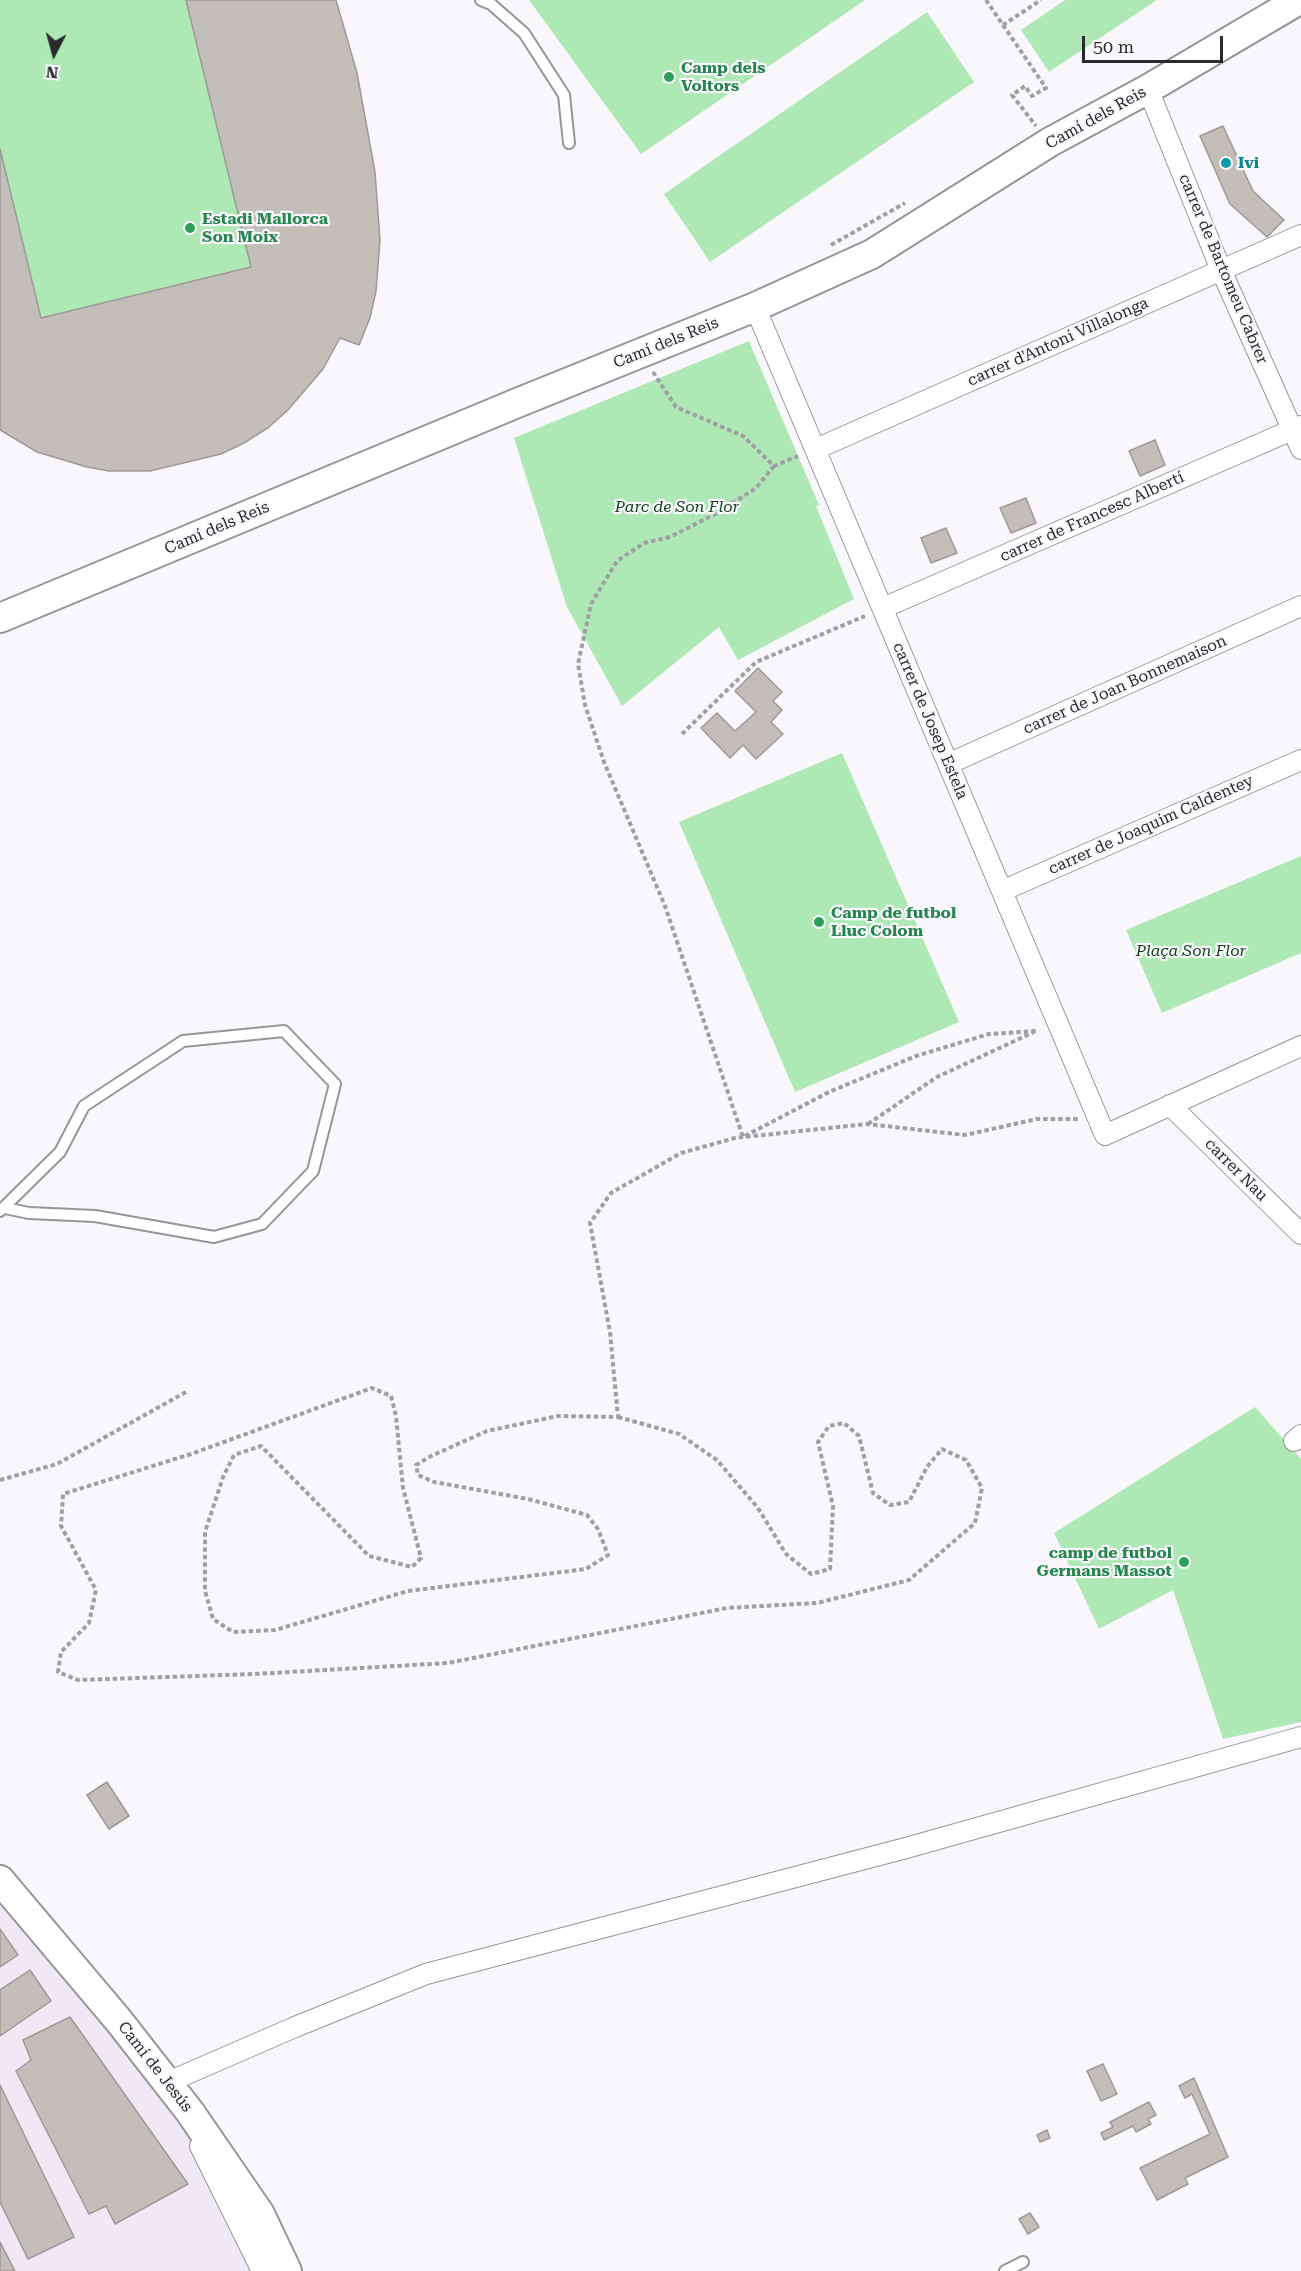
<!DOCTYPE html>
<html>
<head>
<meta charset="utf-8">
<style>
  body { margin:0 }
  #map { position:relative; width:1301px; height:2271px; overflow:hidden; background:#f9f7fc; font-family:"Roboto Serif",serif }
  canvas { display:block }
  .north { position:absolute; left:24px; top:24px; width:60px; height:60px; -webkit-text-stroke:4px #f9f7fc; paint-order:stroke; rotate:186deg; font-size:16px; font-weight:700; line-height:24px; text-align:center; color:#2b2a2c }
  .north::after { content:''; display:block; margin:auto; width:21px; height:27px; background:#2b2a2c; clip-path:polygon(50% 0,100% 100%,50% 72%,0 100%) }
  .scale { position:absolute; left:1082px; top:36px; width:141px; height:27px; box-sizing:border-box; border:3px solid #2b2a2c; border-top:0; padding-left:8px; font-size:18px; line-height:21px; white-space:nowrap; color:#2b2a2c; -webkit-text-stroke:4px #f9f7fc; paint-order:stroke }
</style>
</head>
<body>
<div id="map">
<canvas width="1301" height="2271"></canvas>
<div class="north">N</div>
<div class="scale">50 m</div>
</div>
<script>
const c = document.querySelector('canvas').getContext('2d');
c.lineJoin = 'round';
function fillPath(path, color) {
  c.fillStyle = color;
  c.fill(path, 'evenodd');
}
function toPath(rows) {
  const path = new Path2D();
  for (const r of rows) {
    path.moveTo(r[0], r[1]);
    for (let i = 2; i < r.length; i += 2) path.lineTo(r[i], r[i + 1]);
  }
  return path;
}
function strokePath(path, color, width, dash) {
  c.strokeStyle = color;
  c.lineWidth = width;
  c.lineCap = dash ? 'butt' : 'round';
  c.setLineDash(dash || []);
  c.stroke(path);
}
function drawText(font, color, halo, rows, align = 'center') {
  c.font = font + ' "Roboto Serif",serif';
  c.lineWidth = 4.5;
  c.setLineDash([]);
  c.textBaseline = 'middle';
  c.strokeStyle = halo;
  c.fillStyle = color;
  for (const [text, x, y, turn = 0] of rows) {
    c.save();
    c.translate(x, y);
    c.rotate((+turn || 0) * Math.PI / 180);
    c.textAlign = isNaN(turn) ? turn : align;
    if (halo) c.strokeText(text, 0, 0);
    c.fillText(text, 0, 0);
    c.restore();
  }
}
const built = toPath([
  [0,1881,260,2214,286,2271,0,2271]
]);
const green = toPath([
  [0,0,336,0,357,73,375,172,380,240,376,291,370,318,359,345,340,338,323,369,288,410,269,427,244,443,221,454,150,471,109,471,87,467,37,452,0,430],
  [529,0,865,0,641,154],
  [1065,0,1157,0,1049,72,1021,30],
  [927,12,974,82,710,262,664,194],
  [749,341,819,505,816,506,854,599,738,660,719,627,622,706,567,607,514,438],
  [842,753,959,1022,795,1092,679,822],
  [1301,856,1301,953,1162,1013,1126,930],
  [1255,1407,1301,1459,1301,1722,1223,1739,1173,1590,1099,1629,1054,1533]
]);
const building = toPath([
  [186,0,336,0,357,73,375,172,380,240,376,291,370,318,359,345,340,338,323,369,288,410,269,427,244,443,221,454,150,471,109,471,87,467,37,452,0,430,0,149,41,318,251,267,186,0],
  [1223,126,1253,191,1284,220,1267,237,1230,204,1200,136,1223,126],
  [1155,440,1165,465,1140,476,1129,451,1155,440],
  [1026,498,1036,523,1011,533,1000,508,1026,498],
  [946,528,957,553,931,563,921,538,946,528],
  [758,668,782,692,773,701,782,710,771,722,783,734,756,759,743,745,730,758,701,728,717,713,735,731,756,712,735,691,758,668],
  [107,1782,129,1816,109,1829,87,1795,107,1782],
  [0,1929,18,1955,0,1967,0,1929],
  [30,1970,51,2001,0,2036,0,1990,30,1970],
  [70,2017,188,2184,115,2224,106,2206,89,2214,16,2071,31,2060,23,2040,70,2017],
  [1103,2064,1117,2094,1101,2101,1087,2071,1103,2064],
  [1194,2078,1228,2157,1185,2178,1188,2184,1157,2200,1140,2168,1210,2134,1192,2094,1185,2098,1179,2086,1194,2078],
  [0,2085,74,2237,28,2259,0,2202,0,2085],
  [1149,2102,1156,2115,1148,2119,1151,2124,1136,2132,1133,2126,1104,2140,1101,2133,1113,2127,1110,2122,1149,2102],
  [1047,2130,1050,2138,1040,2142,1037,2135,1047,2130],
  [1030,2213,1039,2227,1028,2234,1019,2219,1030,2213],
  [0,2242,15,2271,0,2271,0,2242]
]);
const path = toPath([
  [986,0,1003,25,1041,0],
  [1003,25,1046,88,1032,96,1025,86,1012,95,1036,126],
  [831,245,905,203],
  [653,372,676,407,743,436,774,466,798,456],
  [774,466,756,488,719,512,670,537,644,543,617,561,591,604,578,664,585,705,604,762,665,906,743,1137,829,1092,916,1056,989,1034,1036,1031],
  [682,734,756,662,865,616],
  [868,1124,937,1077,1034,1032],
  [618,1417,679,1434,717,1460,758,1508,786,1554,811,1574,830,1569,833,1506,818,1442,829,1426,844,1423,859,1436,873,1493,890,1505,909,1502,927,1467,942,1449,966,1460,982,1488,975,1523,909,1580,817,1603,727,1608,448,1663,255,1674,78,1680,58,1672,61,1652,89,1623,96,1590,61,1526,63,1494,191,1454,372,1388,391,1396,396,1416,403,1488,421,1558,412,1567,369,1556,261,1446,234,1455,223,1477,205,1532,205,1591,213,1619,233,1632,275,1630,408,1591,586,1569,608,1555,598,1529,587,1515,528,1499,434,1482,418,1475,416,1465,431,1456,487,1431,558,1416,618,1417,610,1332,590,1223,611,1193,681,1153,735,1138,867,1124,965,1135,1037,1119,1080,1119],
  [0,1480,57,1464,186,1392]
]);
const lane = toPath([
  [481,0,491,4,524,33,564,95,569,143],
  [0,1211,60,1152,84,1106,183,1041,284,1031,335,1084,313,1171,262,1224,214,1237,95,1216,29,1213,5,1208],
  [1005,2271,1023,2262]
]);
const street = toPath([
  [1148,89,1221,270,1301,449],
  [755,307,1105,1135,1301,1046],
  [816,449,1301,235],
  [883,608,1301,426],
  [948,764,1301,606],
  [1002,891,1301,760],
  [1170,1105,1301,1234],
  [1294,1441,1301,1435],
  [166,2083,295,2027,426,1974,906,1848,1301,1737],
  [200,2146,262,2271]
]);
const secondary = toPath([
  [0,618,522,401,755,307,872,254,1050,142,1148,89,1299,0],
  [0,1880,119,2021,190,2112,260,2214,287,2271]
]);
const markers = [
  [669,77,6,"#2e9e5b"],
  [1226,163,6,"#0f9aa8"],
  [190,228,6,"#2e9e5b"],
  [819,922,6,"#2e9e5b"],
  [1184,1562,6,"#2e9e5b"]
];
const leisureNames = [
  ["Camp dels",681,68],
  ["Voltors",681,86],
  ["Estadi Mallorca",202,219],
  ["Son Moix",202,237],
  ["Camp de futbol",831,913],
  ["Lluc Colom",831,931],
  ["camp de futbol",1172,1553,"right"],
  ["Germans Massot",1172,1571,"right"]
];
const streetNames = [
  ["Camí dels Reis",1096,118,-29],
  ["carrer de Bartomeu Cabrer",1223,269,67],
  ["carrer d'Antoni Villalonga",1058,342,-24],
  ["Camí dels Reis",666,343,-22],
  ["carrer de Francesc Albertí",1092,517,-24],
  ["Camí dels Reis",217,528,-23],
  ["carrer de Joan Bonnemaison",1125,685,-24],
  ["carrer de Josep Estela",930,721,67],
  ["carrer de Joaquim Caldentey",1151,825,-24],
  ["carrer Nau",1236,1170,45],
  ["Camí de Jesús",155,2067,52]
];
const cultureNames = [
  ["Ivi",1238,163]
];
const parkNames = [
  ["Parc de Son Flor",677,507],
  ["Plaça Son Flor",1191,951]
];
fillPath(built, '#eee9f5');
fillPath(green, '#aee9b5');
fillPath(building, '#c2beba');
strokePath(building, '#9e9a97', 1.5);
strokePath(lane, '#979599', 14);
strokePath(street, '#979599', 22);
strokePath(secondary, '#979599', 32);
strokePath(path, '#a09fa2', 4, [4.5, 3]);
strokePath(lane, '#fff', 10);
strokePath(street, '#fff', 20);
strokePath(secondary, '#fff', 28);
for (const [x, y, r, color] of markers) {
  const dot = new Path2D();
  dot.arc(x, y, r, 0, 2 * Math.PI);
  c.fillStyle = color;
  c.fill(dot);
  strokePath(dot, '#f9f7fc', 2);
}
drawText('bold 16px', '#27864d', '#f9f7fc', leisureNames, 'left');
drawText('16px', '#2b2a2c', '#f9f7fc', streetNames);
drawText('bold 16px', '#0d838f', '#f9f7fc', cultureNames, 'left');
drawText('italic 16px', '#15421f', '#f9f7fc', parkNames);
</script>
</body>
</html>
